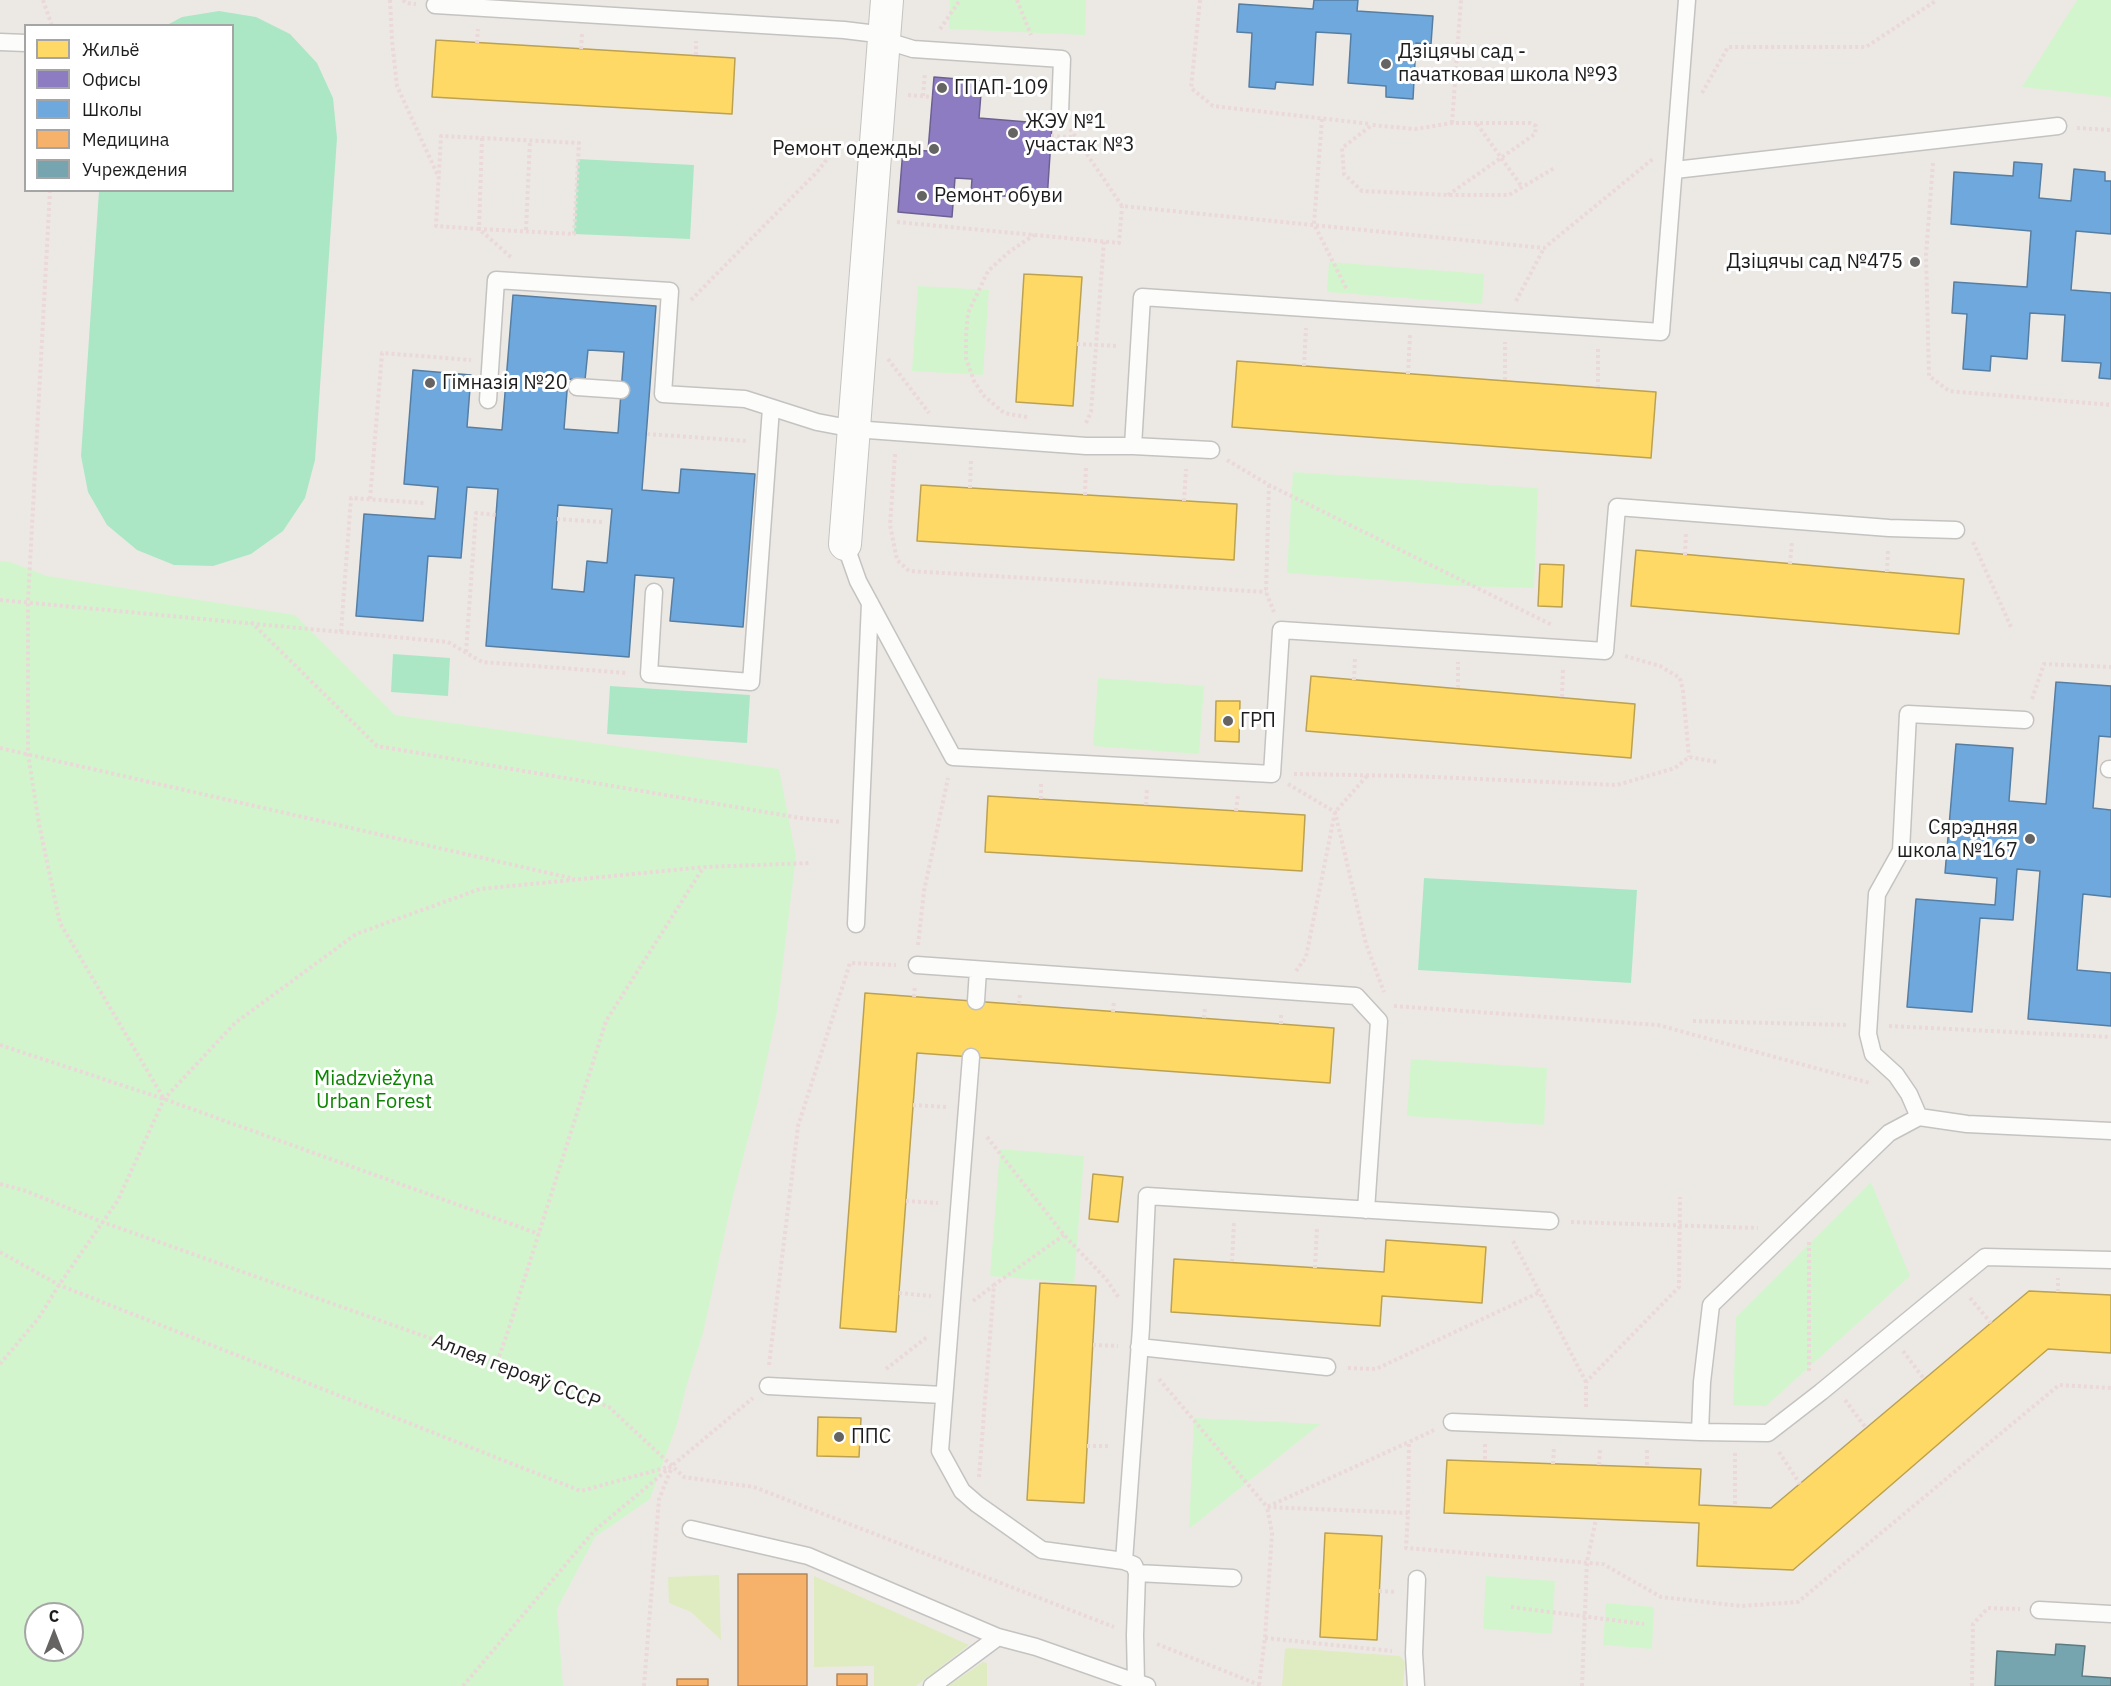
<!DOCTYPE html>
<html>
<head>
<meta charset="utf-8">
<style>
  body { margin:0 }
  #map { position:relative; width:2111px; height:1686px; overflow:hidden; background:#ece9e5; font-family:"IBM Plex Sans",sans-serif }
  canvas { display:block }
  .legend { position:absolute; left:24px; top:24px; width:210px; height:168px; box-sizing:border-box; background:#fff; border:2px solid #a5a5a5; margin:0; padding:8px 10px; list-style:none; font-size:18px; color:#1d1d1d }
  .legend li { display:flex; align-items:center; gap:12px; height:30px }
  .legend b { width:30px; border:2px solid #a5a5a5 }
  .north { position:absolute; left:24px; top:1602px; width:60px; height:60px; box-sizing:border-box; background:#fff; border:2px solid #a5a5a5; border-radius:50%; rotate:0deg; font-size:16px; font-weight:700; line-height:24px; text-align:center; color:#1d1d1d }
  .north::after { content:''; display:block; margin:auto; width:21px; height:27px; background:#656463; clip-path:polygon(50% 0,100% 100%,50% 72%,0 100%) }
</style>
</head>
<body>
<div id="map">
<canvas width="2111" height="1686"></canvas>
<ul class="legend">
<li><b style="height:16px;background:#ffd966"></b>Жильё</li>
<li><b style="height:16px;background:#8e7cc3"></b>Офисы</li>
<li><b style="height:16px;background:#6fa8dc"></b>Школы</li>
<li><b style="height:16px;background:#f6b26b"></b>Медицина</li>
<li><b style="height:16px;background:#76a5af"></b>Учреждения</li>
</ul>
<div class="north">С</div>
</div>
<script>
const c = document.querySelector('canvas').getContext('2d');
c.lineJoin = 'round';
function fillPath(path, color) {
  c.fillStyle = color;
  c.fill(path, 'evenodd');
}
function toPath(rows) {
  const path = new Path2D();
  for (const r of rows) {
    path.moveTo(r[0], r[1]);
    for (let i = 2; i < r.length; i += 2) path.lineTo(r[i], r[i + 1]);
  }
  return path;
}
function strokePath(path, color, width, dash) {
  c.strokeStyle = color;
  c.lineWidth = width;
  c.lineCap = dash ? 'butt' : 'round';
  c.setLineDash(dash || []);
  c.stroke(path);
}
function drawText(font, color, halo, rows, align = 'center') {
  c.font = font + ' "IBM Plex Sans",sans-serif';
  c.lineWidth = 6;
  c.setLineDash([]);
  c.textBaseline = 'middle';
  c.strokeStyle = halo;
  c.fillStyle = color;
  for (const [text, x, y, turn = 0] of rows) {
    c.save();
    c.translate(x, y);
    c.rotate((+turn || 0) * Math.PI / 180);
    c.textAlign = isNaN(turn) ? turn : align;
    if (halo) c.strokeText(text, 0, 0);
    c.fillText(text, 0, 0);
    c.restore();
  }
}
const grass = toPath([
  [719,1575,721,1640,691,1612,669,1603,668,1577],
  [814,1576,969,1645,916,1686,874,1686,874,1666,814,1667],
  [1289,1648,1400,1656,1405,1662,1403,1686,1282,1686,1285,1649],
  [983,1662,987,1663,987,1686,948,1686]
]);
const park = toPath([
  [950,0,1086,0,1085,35,949,29],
  [2077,0,2111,0,2111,97,2022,87],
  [1329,262,1484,274,1482,304,1327,292],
  [918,286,989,290,983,375,912,371],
  [1293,472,1538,488,1534,588,1461,586,1287,573],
  [0,561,10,562,47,576,295,615,395,715,779,769,796,856,777,1012,758,1101,733,1196,703,1333,687,1384,677,1424,650,1499,595,1537,557,1609,563,1686,0,1686],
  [36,1614,72,1614,72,1650,36,1650],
  [1098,678,1204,686,1199,754,1093,746],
  [1411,1059,1547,1068,1544,1125,1407,1116],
  [1000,1149,1084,1156,1074,1283,990,1276],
  [1871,1182,1910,1276,1766,1406,1733,1405,1736,1317],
  [1194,1418,1320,1424,1189,1529],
  [1486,1576,1555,1581,1552,1634,1483,1629],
  [1606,1603,1654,1607,1652,1649,1603,1645]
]);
const pitch = toPath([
  [219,11,256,17,290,34,317,63,333,98,337,138,315,460,305,498,283,531,251,554,213,566,174,565,137,550,107,525,88,492,81,456,99,191,232,190,232,26,167,25,182,17],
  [578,159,694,165,690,239,574,234],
  [393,654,450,658,448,696,391,692],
  [610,686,750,695,747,743,607,734],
  [1424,878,1637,890,1631,983,1418,970]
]);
const homes = toPath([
  [436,40,735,58,732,114,432,97,436,40],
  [1024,274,1082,277,1073,406,1016,402,1024,274],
  [1237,361,1656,392,1651,458,1232,427,1237,361],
  [921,485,1237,504,1234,560,917,541,921,485],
  [1636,550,1964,579,1959,634,1631,606,1636,550],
  [1540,564,1564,565,1562,607,1538,606,1540,564],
  [1311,676,1635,704,1631,758,1306,731,1311,676],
  [1216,701,1240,701,1239,742,1215,741,1216,701],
  [988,796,1305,815,1302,871,985,852,988,796],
  [865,993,1334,1028,1330,1083,917,1053,896,1332,840,1328,865,993],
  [1093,1174,1123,1177,1118,1222,1089,1219,1093,1174],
  [1386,1240,1486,1247,1482,1303,1382,1296,1380,1326,1171,1312,1174,1259,1384,1272,1386,1240],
  [1040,1283,1096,1286,1084,1503,1027,1500,1040,1283],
  [2029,1291,2111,1295,2111,1353,2048,1349,1793,1570,1697,1566,1699,1523,1444,1513,1447,1460,1701,1469,1699,1505,1771,1508,2029,1291],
  [818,1417,861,1418,859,1457,817,1456,818,1417],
  [1325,1533,1382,1536,1377,1640,1320,1637,1325,1533]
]);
const offices = toPath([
  [934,77,982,81,979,118,1052,124,1047,200,971,193,972,179,955,178,952,217,898,212,903,149,928,151,934,77]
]);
const schools = toPath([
  [1314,0,1358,0,1357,11,1433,16,1431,44,1416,43,1413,99,1386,97,1386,86,1348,83,1351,34,1316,32,1313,85,1276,82,1275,89,1249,87,1252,33,1237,32,1239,4,1313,9,1314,0],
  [2014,162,2042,164,2039,198,2071,201,2074,169,2105,172,2105,181,2111,181,2111,234,2076,231,2071,290,2111,293,2111,379,2099,378,2101,363,2062,361,2065,315,2030,313,2027,359,1991,356,1990,371,1963,369,1967,314,1952,313,1954,282,2027,287,2031,231,1951,224,1954,172,2013,176,2014,162],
  [513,295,656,306,642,490,679,493,681,469,755,474,743,627,670,621,674,578,635,575,629,657,486,646,498,489,467,487,461,558,428,556,423,621,356,616,364,514,435,519,438,487,404,484,413,370,471,375,467,427,502,430,513,295],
  [588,350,624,352,618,433,564,429,568,379,585,380,588,350],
  [558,505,612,509,607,563,587,561,584,592,552,589,558,505],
  [2056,682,2111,686,2111,737,2099,736,2093,808,2111,810,2111,897,2083,894,2077,970,2111,973,2111,1026,2028,1019,2040,871,2017,869,2013,920,1980,918,1972,1012,1907,1007,1916,899,1995,905,1997,878,1945,873,1956,744,2013,748,2009,801,2046,804,2056,682]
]);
const health = toPath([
  [738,1574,807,1574,807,1686,738,1686,738,1574],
  [837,1674,867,1674,867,1686,837,1686,837,1674],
  [677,1679,708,1679,708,1686,677,1686,677,1679]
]);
const public = toPath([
  [2056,1644,2085,1646,2082,1676,2111,1678,2111,1686,1995,1686,1997,1651,2055,1655,2056,1644]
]);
const path = toPath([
  [43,0,52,26],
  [390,0,392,40,397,86,439,178],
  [403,0,406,3,416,4],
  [1017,0,1031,35],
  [1200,0,1191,88,1213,106,1371,124],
  [940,29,960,0],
  [477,43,478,29],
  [581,49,582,34],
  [696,55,696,41],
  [1702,93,1728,47,1866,47,1937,0],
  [908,95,932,97],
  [923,96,925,72],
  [1322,119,1314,224,1347,290],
  [1452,123,1461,0],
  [1477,124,1522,187],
  [2077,128,2111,130],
  [1070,129,1122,206,1544,248,1654,158],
  [1051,136,1075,137],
  [482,138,479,229,574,234,579,143,482,138,441,136,436,226,479,229,512,258],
  [1933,163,1926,255,1929,376,1949,391,2111,405],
  [50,190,28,601,28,754,39,824,60,923,164,1099],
  [1448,195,1535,134,1536,126,1530,123,1452,123,1415,129,1372,125,1342,148,1344,174,1362,191,1448,195,1509,195,1556,167],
  [897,222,1119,243,1122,206],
  [526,230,530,140],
  [691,300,817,172,835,149],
  [1516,301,1544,248],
  [1077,344,1118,346],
  [1598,349,1598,387],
  [888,359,929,413],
  [1304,366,1306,328],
  [1408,374,1410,335],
  [1505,380,1505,342],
  [1027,417,1004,413,983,395,974,381,966,358,966,335,968,313,988,271,1009,252,1034,235],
  [1086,423,1091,412,1104,241],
  [647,434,748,441],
  [895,454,890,525,897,560,909,571,1266,592],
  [1227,460,1269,485,1552,625],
  [1269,485,1266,592,1274,612],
  [970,488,971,459],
  [1085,495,1086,466],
  [370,499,382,353,471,360],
  [1184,501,1186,469],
  [557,519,602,522],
  [1973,542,2011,627],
  [1685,555,1686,532],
  [1790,564,1792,541],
  [1887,572,1888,549],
  [0,600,448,642,482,662,627,673],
  [251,622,377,746,800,818,841,822],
  [341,632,351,498,424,503],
  [466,652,476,513,496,515],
  [1625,656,1660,666,1680,678,1683,691,1689,757],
  [1354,680,1355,657],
  [1458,688,1458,662],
  [1562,697,1563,668],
  [2032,699,2044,664,2111,667],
  [0,748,575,879],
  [1294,774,1411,776,1617,785,1675,768,1689,757,1717,762],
  [1288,784,1335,812,1366,944,1384,992],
  [1041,799,1041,782],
  [1146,805,1147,788],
  [1236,811,1238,794],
  [918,945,924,891,948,778],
  [1296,971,1306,957,1335,812,1367,776],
  [914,997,915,985],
  [1019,1004,1020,993],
  [1394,1006,1658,1025,1870,1083],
  [1113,1012,1114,1000],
  [1204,1018,1205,1007],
  [1693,1021,1848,1025],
  [1281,1024,1281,1013],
  [1889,1026,2111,1037],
  [0,1045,164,1099,539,1234],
  [913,1105,946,1107],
  [987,1137,1064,1235,1106,1279,1119,1298],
  [0,1184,26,1191,102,1222,497,1362,609,1407,684,1477,754,1487,1114,1627],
  [906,1201,938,1203],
  [1571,1222,1758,1228],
  [1513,1241,1586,1382],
  [1809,1242,1809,1373],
  [0,1252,59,1285,581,1491,668,1467],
  [1232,1262,1234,1221],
  [1315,1268,1317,1227],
  [2058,1292,2058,1278],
  [899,1293,931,1296],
  [1970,1298,1991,1323],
  [973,1301,993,1286],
  [1093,1345,1118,1346],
  [1903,1351,1924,1379],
  [497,1362,507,1334,606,1021,703,868],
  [0,1364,38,1319,59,1285,118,1200,164,1099,235,1023,356,934,480,889,704,867,811,863],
  [769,1365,798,1126,850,963,896,965],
  [1348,1368,1376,1369,1540,1292],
  [886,1369,927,1337],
  [1159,1379,1267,1507,1408,1513,1406,1548,1603,1564,1661,1597,1741,1606,1798,1602,2059,1385,2111,1388],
  [1845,1400,1866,1428],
  [1586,1407,1586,1382,1679,1287,1680,1197],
  [1485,1444,1485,1461],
  [1087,1446,1110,1446],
  [1647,1450,1647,1467],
  [1779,1452,1800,1484],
  [1735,1453,1735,1507],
  [1553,1464,1554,1446],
  [1599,1465,1600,1449],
  [979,1477,994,1285,1064,1235],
  [1408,1513,1409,1442,1434,1430],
  [1379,1591,1397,1592],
  [1511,1607,1644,1624],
  [1265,1638,1392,1651],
  [1157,1644,1262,1686],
  [1259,1685,1265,1638,1272,1533,1267,1507,1409,1442],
  [463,1686,594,1531,753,1398],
  [644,1686,659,1499,672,1467],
  [1582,1686,1587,1562,1596,1519],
  [1972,1686,1973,1624,1988,1608,2020,1609]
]);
const lane = toPath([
  [435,5,844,30,885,35,887,41,913,49,1062,59,1060,113],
  [0,42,26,43],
  [1675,170,2058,126],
  [577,387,621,390],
  [488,400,496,280,670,291,663,394,745,399,817,422,854,429,1086,446,1133,446,1211,450],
  [1133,446,1142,297,1661,332,1687,0],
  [845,544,858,581,953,757,1272,774,1281,630,1605,651,1617,507,1889,528,1956,530],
  [654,592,649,674,751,682,771,408],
  [2109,769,2111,769],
  [856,924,870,603],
  [917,965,1356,996,1379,1021,1366,1210],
  [976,1001,978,970],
  [971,1057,940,1451,962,1491,977,1504,1042,1550,1124,1561],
  [1919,1117,1909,1094,1896,1075,1873,1054,1868,1034,1877,894,1901,851,1908,714,2025,720],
  [1139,1347,1327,1367],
  [768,1386,943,1395],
  [1452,1422,1700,1432,1768,1433,1821,1392,1985,1257,2111,1260],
  [1700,1432,1702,1382,1711,1305,1889,1133,1919,1117,1967,1124,2111,1131],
  [691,1529,808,1556,998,1637,1036,1647,1147,1686],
  [1137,1573,1233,1578],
  [2039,1610,2111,1614],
  [1136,1682,1135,1635,1137,1573,1134,1565,1124,1561,1141,1328,1147,1196,1550,1221],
  [932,1686,998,1637],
  [1416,1686,1414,1653,1417,1579]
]);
const street = toPath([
  [845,544,887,0]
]);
const markers = [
  [1386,64,6,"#656463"],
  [942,88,6,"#656463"],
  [1013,133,6,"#656463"],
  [934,149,6,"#656463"],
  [922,196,6,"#656463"],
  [1915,262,6,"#656463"],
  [430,383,6,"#656463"],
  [1228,721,6,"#656463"],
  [2030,839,6,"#656463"],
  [839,1437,6,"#656463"]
];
const poiNames = [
  ["Дзіцячы сад -",1398,52],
  ["пачатковая школа №93",1398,75],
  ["ГПАП-109",954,88],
  ["ЖЭУ №1",1025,122],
  ["участак №3",1025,145],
  ["Ремонт одежды",922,149,"right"],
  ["Ремонт обуви",934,196],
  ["Дзіцячы сад №475",1903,262,"right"],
  ["Гімназія №20",442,383],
  ["ГРП",1240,721],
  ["Сярэдняя",2018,828,"right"],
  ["школа №167",2018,851,"right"],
  ["ППС",851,1437]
];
const parkNames = [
  ["Miadzviežyna",374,1079],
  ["Urban Forest",374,1102]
];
const streetNames = [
  ["Аллея герояў СССР",516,1372,21]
];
fillPath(grass, '#dfecc1');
fillPath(park, '#d3f5cd');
fillPath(pitch, '#ace7c5');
fillPath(homes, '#ffd966');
strokePath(homes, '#bba150', 1.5);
fillPath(offices, '#8e7cc3');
strokePath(offices, '#6c6091', 1.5);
fillPath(schools, '#6fa8dc');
strokePath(schools, '#567ea3', 1.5);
fillPath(health, '#f6b26b');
strokePath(health, '#b58554', 1.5);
fillPath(public, '#76a5af');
strokePath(public, '#5b7c83', 1.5);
strokePath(lane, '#c4c3c1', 19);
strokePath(street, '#c4c3c1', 34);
strokePath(path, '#ebd8d8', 4, [3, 3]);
strokePath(lane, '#fcfcfb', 16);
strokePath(street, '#fcfcfb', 32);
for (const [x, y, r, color] of markers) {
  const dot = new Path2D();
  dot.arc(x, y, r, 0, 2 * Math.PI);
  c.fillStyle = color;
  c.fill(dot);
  strokePath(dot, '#fff', 2);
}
drawText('20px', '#1d1d1d', '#fff', poiNames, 'left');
drawText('20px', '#0b8501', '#fff', parkNames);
drawText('20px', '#1d1d1d', '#fff', streetNames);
</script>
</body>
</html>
